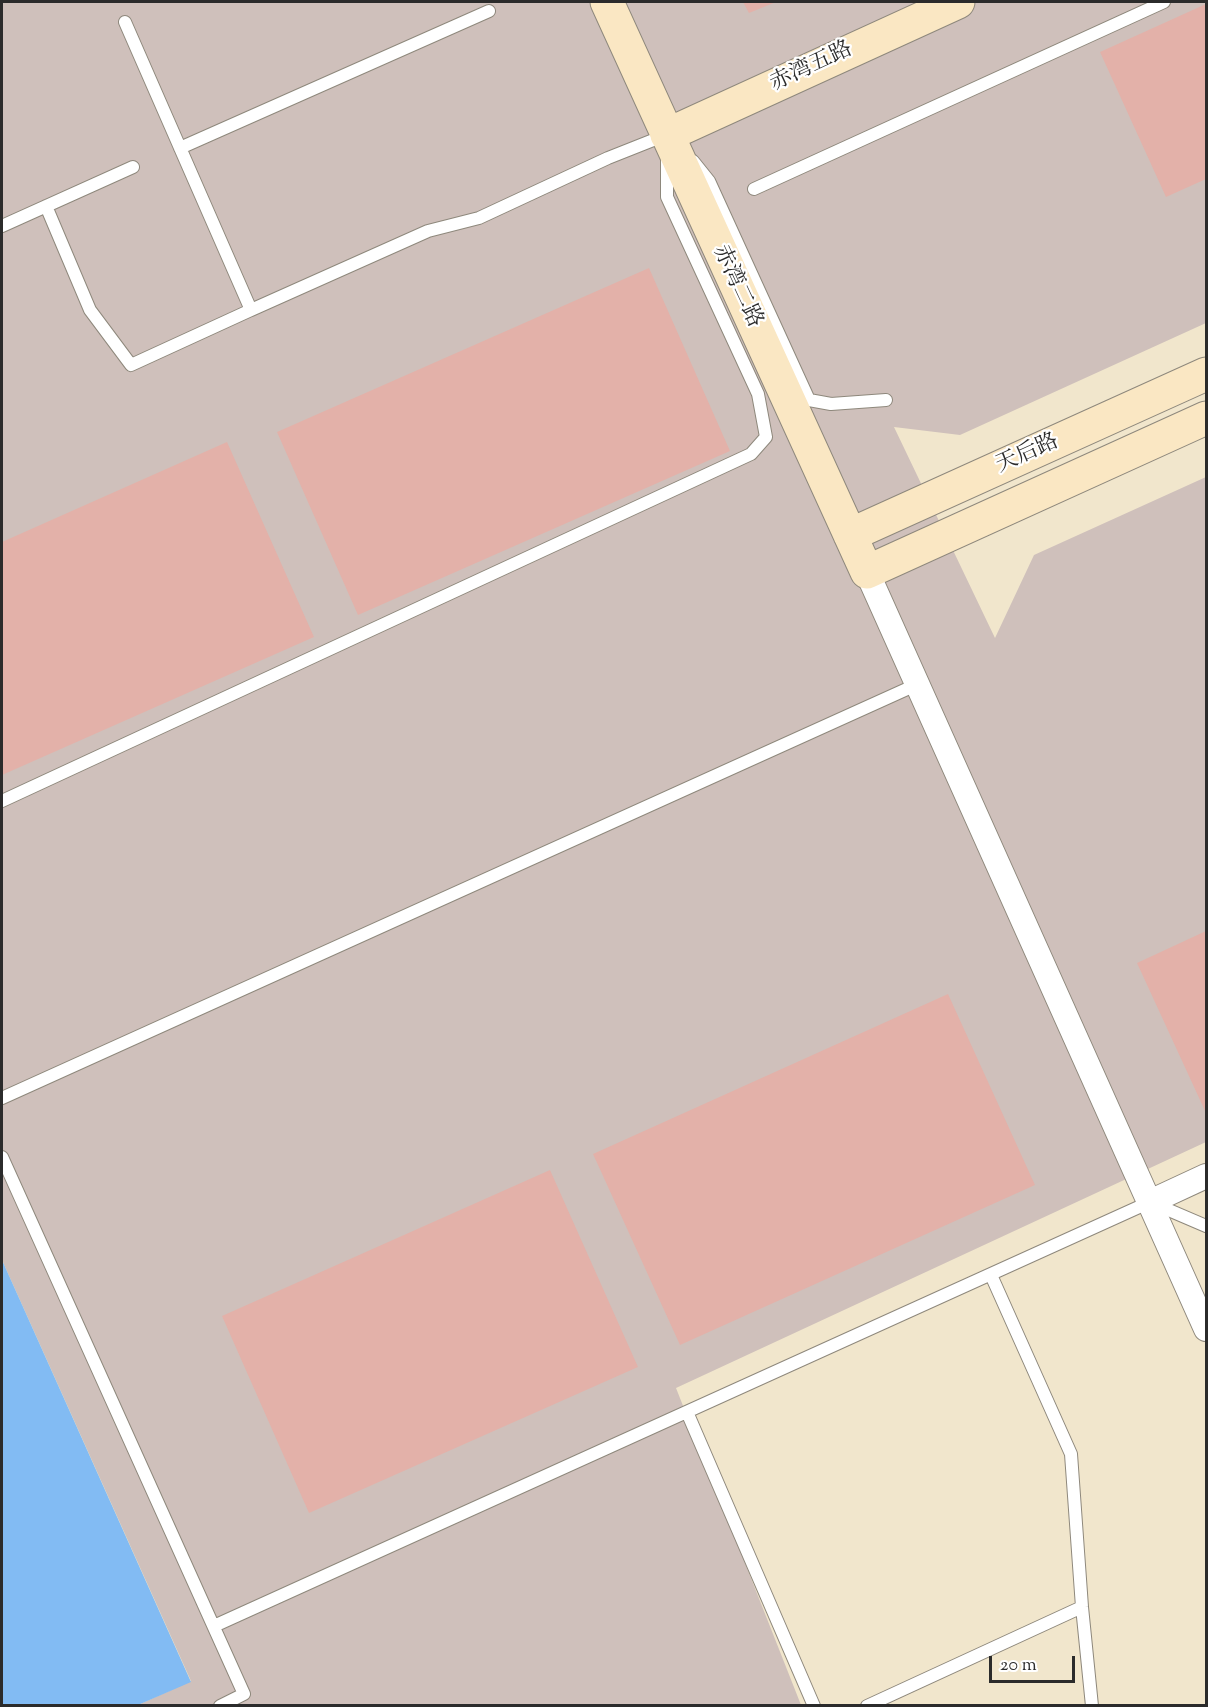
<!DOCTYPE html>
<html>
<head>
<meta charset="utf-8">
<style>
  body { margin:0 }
  #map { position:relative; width:1208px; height:1707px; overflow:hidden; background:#f1e6cc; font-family:"Sorts Mill Goudy",serif }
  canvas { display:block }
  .frame { position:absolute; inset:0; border:3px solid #2b2b2b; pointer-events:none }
  .scale { position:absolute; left:989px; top:1656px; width:86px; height:27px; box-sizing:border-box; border:3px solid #2b2b2b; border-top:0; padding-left:8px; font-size:18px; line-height:21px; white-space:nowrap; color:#2b2b2b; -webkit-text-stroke:4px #fff; paint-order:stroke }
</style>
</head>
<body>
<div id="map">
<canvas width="1208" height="1707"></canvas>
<div class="frame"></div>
<div class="scale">20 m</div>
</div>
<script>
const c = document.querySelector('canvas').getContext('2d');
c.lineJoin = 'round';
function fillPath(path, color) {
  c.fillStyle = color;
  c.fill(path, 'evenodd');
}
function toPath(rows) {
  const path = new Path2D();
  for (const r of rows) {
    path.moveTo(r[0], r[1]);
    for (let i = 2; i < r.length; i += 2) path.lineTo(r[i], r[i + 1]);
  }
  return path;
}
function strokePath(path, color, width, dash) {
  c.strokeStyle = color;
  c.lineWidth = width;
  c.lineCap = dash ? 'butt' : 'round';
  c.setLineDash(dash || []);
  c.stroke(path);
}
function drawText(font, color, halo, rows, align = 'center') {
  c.font = font + ' "Sorts Mill Goudy","Noto Serif SC",serif';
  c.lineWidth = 4.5;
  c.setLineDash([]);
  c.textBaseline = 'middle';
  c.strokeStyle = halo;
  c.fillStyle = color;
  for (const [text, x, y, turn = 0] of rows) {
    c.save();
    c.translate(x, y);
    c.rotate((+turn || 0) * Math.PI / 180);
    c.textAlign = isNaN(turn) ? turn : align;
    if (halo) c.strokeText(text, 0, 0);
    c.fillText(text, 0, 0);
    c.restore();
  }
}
const industrial = toPath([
  [2,2,1206,2,1206,323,960,435,894,427,995,638,1034,555,1206,477,1206,1142,676,1388,801,1705,138,1705,191,1681,2,1260]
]);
const water = toPath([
  [2,1260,191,1682,138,1705,2,1705]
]);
const building = toPath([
  [743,2,776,2,749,13],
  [1206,4,1206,179,1166,197,1100,52],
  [649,268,730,451,358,615,277,432],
  [227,442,314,637,2,775,2,542],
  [1206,931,1206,1113,1137,963],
  [948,994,1035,1185,680,1345,593,1154],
  [550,1170,638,1367,309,1513,222,1316]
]);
const lane = toPath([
  [125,22,251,310,428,231,479,218,608,158,666,135],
  [180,148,489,11],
  [693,161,709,181,809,400,831,404,886,400],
  [754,189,1164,2],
  [46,206,90,310,131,365,251,310],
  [2,226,133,167],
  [2,801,751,454,766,437,758,394,667,197,667,157],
  [2,1098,918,684],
  [2,1157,244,1694,220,1706],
  [991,1275,1071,1454,1082,1607,1092,1706],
  [687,1412,814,1706],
  [214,1626,1150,1202,1206,1226],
  [867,1706,1082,1607]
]);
const street = toPath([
  [867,572,1206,1329],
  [1150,1202,1206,1176]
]);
const secondary = toPath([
  [607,2,867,572,1206,418],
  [667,135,958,2],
  [850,535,1206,374]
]);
const streetNames = [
  ["赤湾五路",812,68,-25],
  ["赤湾二路",736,287,65],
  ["天后路",1028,455,-24]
];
fillPath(industrial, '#cfc0bb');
fillPath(water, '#82bbf3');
fillPath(building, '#e3b1a9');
strokePath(lane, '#8e887c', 14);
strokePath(street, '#8e887c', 26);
strokePath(secondary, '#8e887c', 35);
strokePath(lane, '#fff', 12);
strokePath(street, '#fff', 24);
strokePath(secondary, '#fae7c3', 33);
drawText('22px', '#2b2b2b', '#fff', streetNames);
</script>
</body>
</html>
